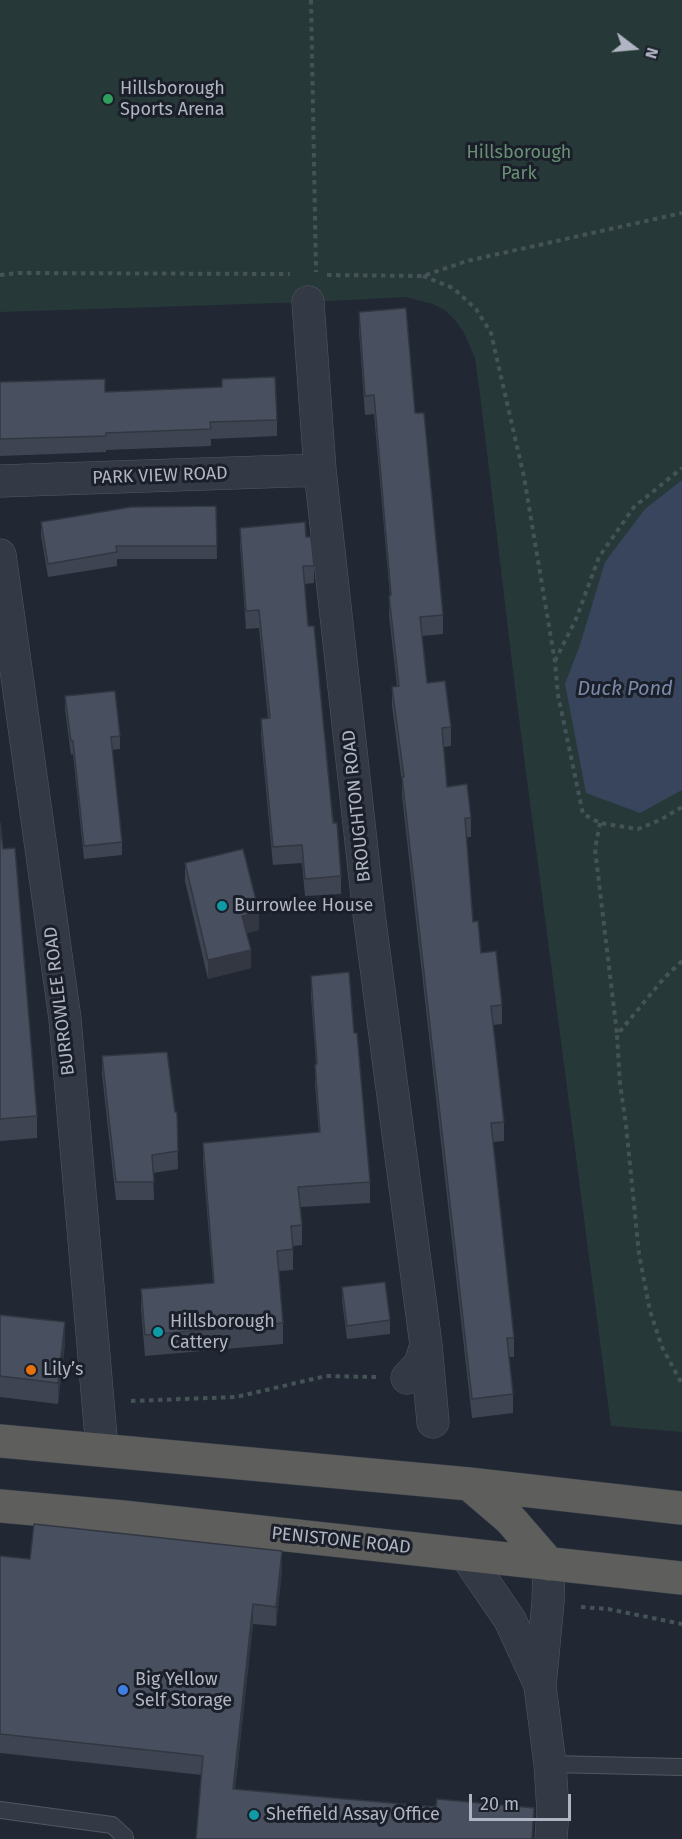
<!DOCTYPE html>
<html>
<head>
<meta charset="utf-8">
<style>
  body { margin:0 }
  #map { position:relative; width:682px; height:1839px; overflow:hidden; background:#212834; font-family:"Fira Sans",sans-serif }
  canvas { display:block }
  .north { position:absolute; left:604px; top:18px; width:60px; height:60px; -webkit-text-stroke:4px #1a1f29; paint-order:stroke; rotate:106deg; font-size:16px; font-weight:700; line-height:24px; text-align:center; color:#afb5c2 }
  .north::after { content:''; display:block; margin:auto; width:21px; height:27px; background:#afb5c2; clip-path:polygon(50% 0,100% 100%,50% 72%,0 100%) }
  .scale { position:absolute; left:469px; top:1794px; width:102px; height:27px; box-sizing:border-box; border:3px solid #afb5c2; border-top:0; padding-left:8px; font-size:18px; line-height:21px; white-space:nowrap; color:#afb5c2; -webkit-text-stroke:4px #1a1f29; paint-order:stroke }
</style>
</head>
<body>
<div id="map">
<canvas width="682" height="1839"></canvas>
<div class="north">N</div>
<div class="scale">20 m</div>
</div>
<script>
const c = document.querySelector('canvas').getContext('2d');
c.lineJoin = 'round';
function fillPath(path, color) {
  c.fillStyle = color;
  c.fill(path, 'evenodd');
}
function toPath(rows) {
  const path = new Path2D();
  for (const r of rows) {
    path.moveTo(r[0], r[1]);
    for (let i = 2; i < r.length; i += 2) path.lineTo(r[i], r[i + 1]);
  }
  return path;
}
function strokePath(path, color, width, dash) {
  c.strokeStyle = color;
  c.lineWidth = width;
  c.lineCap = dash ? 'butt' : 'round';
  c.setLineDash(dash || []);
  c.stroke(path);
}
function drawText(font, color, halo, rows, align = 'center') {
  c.font = font + ' "Fira Sans",sans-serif';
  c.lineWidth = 6;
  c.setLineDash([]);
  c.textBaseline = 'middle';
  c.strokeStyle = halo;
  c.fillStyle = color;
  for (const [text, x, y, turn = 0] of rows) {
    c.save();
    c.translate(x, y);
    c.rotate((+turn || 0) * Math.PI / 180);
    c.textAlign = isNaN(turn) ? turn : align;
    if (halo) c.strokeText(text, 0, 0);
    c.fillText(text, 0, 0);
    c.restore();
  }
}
const green = toPath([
  [0,0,682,0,682,1432,611,1426,515,687,480,394,475,358,464,333,456,321,445,310,433,304,406,297,308,302,0,312]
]);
const water = toPath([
  [682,480,682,790,640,813,586,793,565,684,580,645,605,562,645,509]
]);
const path = toPath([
  [311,0,316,272],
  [0,275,18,273,290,274],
  [327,275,423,276,467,261,682,213],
  [423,276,453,288,476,309,491,333,524,477,555,662,558,695,583,814,600,823,638,829,660,820,682,807],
  [555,661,576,619,599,557,634,507,682,468],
  [600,823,595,849,617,1034],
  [682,961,664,978,617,1035,620,1084,626,1125,639,1254,650,1311,662,1347,682,1384],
  [131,1401,236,1397,326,1376,376,1377],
  [581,1607,608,1609,682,1624]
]);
const service = toPath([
  [550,1764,682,1767],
  [0,1810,112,1825,125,1837,125,1839]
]);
const minor = toPath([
  [308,302,320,470,369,914,426,1345,420,1364,407,1378],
  [0,481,320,470],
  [0,555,65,1019,102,1449],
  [426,1345,433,1422],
  [465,1554,510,1620,540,1685],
  [549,1564,548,1602,540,1686,550,1764,553,1811,551,1839]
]);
const trunk = toPath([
  [0,1441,469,1484,682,1508],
  [469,1484,510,1519,549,1564],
  [0,1506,123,1517,682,1578]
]);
const wall = toPath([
  [359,312,415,413,443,615,443,634,422,636,427,683,451,727,451,746,443,747,447,787,471,818,471,837,466,837,473,922,481,953,502,1005,502,1024,493,1025,504,1122,504,1141,493,1142,514,1338,514,1357,509,1357,513,1394,513,1413,472,1418,402,796,402,782,392,706,392,687,397,686,389,615,390,596,374,414,365,415,359,331],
  [0,382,105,392,277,420,277,436,211,439,211,446,106,450,106,452,0,456],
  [216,506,217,559,117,559,117,566,48,577,41,535,41,522],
  [240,528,306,537,314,566,314,583,305,584,308,626,341,876,341,894,305,896,302,863,273,865,261,736,261,719,268,718,259,628,246,629,240,545],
  [65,696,120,736,120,749,112,750,122,842,122,855,84,859,73,754,71,755,65,709],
  [0,823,37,1116,37,1138,0,1141],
  [185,863,259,930,247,933,251,968,208,979,185,881],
  [311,976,354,1033,370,1182,370,1203,300,1207,302,1225,302,1245,293,1246,293,1270,279,1271,283,1323,283,1344,145,1356,141,1309,141,1289,213,1283,203,1163,203,1143,319,1133,315,1084,315,1064,316,1064,311,996],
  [102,1056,175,1112,177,1112,178,1169,153,1173,154,1200,116,1200,102,1074],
  [342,1287,390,1320,390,1334,347,1339,342,1300],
  [0,1315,65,1343,58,1404,0,1397],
  [0,1556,30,1559,282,1570,276,1626,253,1624,235,1789,534,1839,196,1839,202,1775,0,1753]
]);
const shadedWall = toPath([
  [259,912,259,930,242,934,242,916],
  [251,950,251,968,208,979,208,960],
  [65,1322,65,1343,58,1404,58,1383],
  [282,1551,282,1570,276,1626,276,1607],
  [253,1604,253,1624,233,1808,233,1789]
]);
const building = toPath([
  [406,308,415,413,424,413,443,615,420,617,427,683,445,681,451,727,442,728,447,787,467,784,471,818,465,818,473,922,478,921,481,953,496,951,502,1005,491,1006,504,1122,491,1123,514,1338,507,1338,513,1394,472,1399,402,777,404,777,392,687,399,686,389,596,391,595,374,395,365,396,359,312,406,308],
  [275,377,277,420,210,422,211,429,106,433,106,436,0,439,0,382,105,379,105,392,222,387,222,379,275,377],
  [216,506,217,546,116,546,117,552,48,564,41,522,131,507,216,506],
  [305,522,306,537,311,537,314,566,303,566,308,626,314,626,333,823,337,823,341,876,305,879,302,845,273,847,261,719,270,718,259,610,246,611,240,528,305,522],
  [115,691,120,736,111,737,122,842,84,846,73,741,71,741,65,696,115,691],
  [0,823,3,849,15,848,37,1116,0,1119,0,823],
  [243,849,259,912,242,916,251,950,208,960,185,863,243,849],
  [349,972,354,1033,357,1033,370,1182,298,1187,302,1225,291,1226,293,1249,277,1251,283,1323,145,1335,141,1289,214,1283,203,1143,320,1132,315,1064,317,1064,311,976,349,972],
  [167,1052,175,1112,177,1112,178,1151,152,1155,154,1182,116,1182,102,1056,167,1052],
  [385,1282,390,1320,347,1326,342,1287,385,1282],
  [0,1315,65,1322,58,1383,0,1376,0,1315],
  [34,1524,282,1551,276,1607,253,1604,233,1789,436,1807,437,1799,534,1808,532,1839,196,1839,203,1756,0,1734,0,1556,30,1559,34,1524]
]);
const markers = [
  [108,99,6,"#2e9e5b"],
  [222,906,6,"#0f9aa8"],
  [158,1332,6,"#0f9aa8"],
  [31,1370,6,"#e8710a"],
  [123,1690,6,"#3f7fe0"],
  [254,1815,6,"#0f9aa8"]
];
const poiNames = [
  ["Hillsborough",120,89],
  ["Sports Arena",120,110],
  ["Burrowlee House",234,906],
  ["Hillsborough",170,1322],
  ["Cattery",170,1343],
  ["Lily’s",43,1370],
  ["Big Yellow",135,1680],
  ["Self Storage",135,1701],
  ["Sheffield Assay Office",266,1815]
];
const parkNames = [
  ["Hillsborough",519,153],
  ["Park",519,174]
];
const streetNames = [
  ["PARK VIEW ROAD",160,476,-2],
  ["BROUGHTON ROAD",357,806,-96],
  ["BURROWLEE ROAD",60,1001,-97],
  ["PENISTONE ROAD",341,1541,6]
];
const waterNames = [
  ["Duck Pond",625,689]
];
fillPath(green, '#273839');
fillPath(water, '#38455c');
strokePath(service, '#525863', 18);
strokePath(minor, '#525863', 33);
strokePath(trunk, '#3c424c', 34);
strokePath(path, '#455357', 4, [4.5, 4.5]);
strokePath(service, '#343a45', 16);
strokePath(minor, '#343a45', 32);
strokePath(trunk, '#5e5e5c', 33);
fillPath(wall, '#3e4451');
fillPath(shadedWall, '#323742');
fillPath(building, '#484f5e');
strokePath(building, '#323742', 1.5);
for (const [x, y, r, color] of markers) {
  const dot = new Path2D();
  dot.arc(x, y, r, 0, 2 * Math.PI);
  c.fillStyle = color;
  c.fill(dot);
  strokePath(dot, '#1a1f29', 2);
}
drawText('18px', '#afb5c2', '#1a1f29', poiNames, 'left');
drawText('18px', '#699074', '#1a1f29', parkNames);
drawText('18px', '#afb5c2', '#1a1f29', streetNames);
drawText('italic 20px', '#798aa8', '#1a1f29', waterNames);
</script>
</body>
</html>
